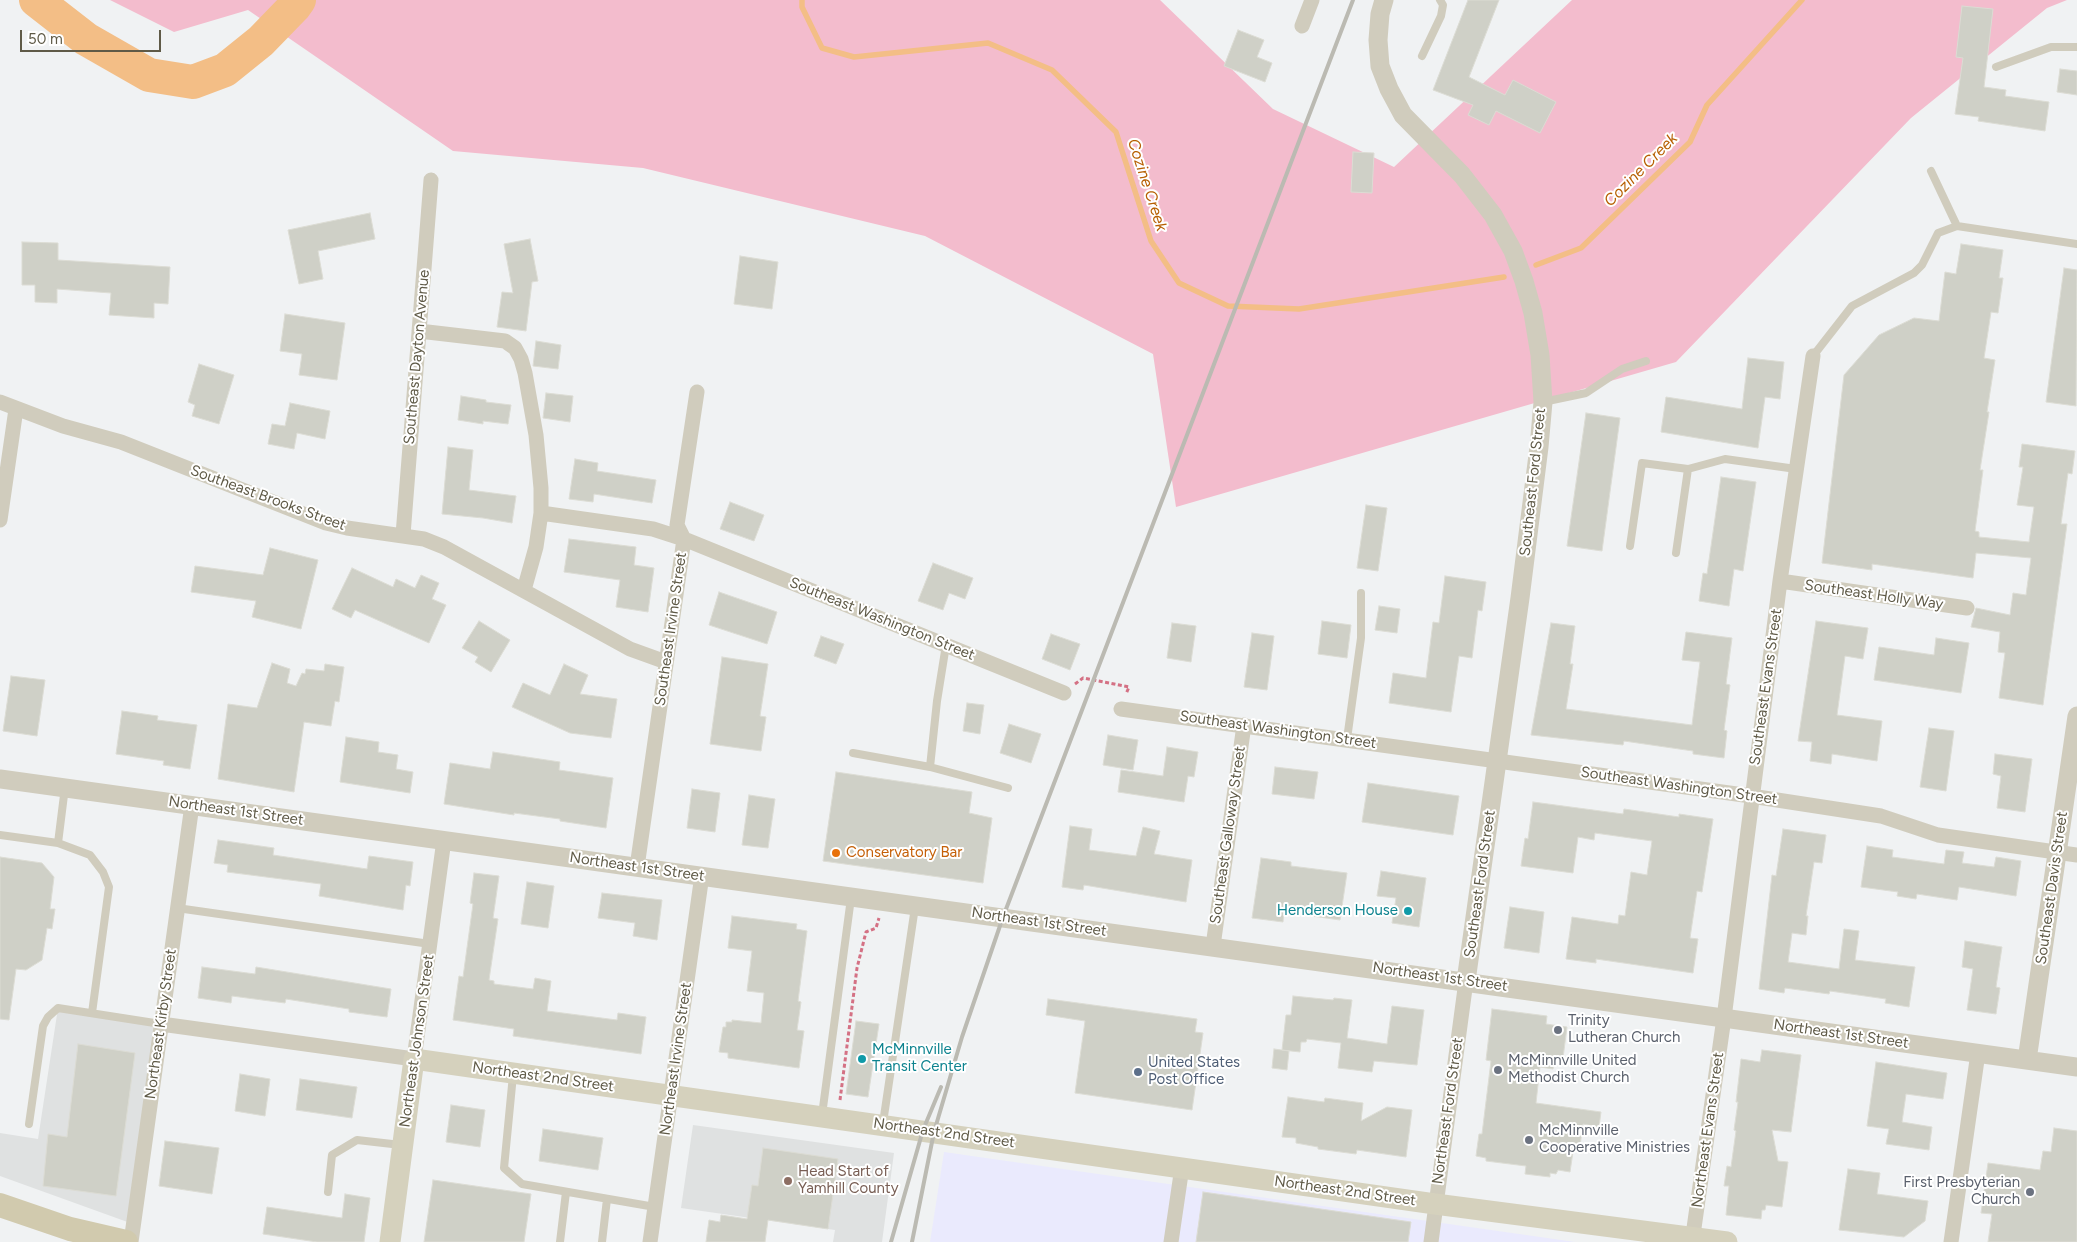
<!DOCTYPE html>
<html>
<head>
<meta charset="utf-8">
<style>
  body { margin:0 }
  #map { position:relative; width:2077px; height:1242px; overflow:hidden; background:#f0f2f3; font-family:Figtree,sans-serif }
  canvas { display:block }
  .scale { position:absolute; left:20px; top:30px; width:141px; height:22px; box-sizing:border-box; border:2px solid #5f5a47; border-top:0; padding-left:6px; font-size:15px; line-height:18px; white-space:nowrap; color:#5f5a47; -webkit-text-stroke:4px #fff; paint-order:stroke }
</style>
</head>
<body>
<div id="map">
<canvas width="2077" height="1242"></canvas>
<div class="scale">50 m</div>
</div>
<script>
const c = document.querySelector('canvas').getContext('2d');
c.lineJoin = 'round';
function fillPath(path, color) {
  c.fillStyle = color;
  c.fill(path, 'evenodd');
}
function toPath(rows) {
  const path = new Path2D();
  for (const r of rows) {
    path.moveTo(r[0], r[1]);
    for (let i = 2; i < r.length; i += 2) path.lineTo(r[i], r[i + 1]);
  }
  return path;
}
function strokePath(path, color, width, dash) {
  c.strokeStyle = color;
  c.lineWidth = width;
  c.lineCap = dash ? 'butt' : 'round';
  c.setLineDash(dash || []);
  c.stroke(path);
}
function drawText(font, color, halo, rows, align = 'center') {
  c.font = font + ' Figtree,sans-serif';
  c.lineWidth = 4;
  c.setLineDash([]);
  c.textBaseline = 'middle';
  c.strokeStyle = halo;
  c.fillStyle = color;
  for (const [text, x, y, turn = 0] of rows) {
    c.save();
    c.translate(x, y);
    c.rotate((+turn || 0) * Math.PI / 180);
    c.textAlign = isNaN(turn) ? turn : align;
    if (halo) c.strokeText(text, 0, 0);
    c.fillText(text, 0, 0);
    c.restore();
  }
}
const commercial = toPath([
  [944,1152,1575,1242,930,1242]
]);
const education = toPath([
  [58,1008,161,1024,133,1224,0,1176,0,1133,38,1139],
  [693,1125,894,1153,882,1242,833,1242,835,1230,681,1208]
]);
const green = toPath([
  [110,0,1160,0,1273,109,1394,167,1572,0,2067,0,2047,8,1911,118,1676,362,1176,507,1153,354,925,236,643,168,453,151,248,10,174,32]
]);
const stream = toPath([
  [802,0,802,7,822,48,854,57,988,43,1052,70,1116,132,1151,241,1179,283,1228,306,1299,309,1504,277],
  [1536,265,1581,248,1690,142,1707,105,1802,0]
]);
const river = toPath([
  [36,0,86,39,149,75,193,82,225,70,261,41,294,7,299,0]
]);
const building = toPath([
  [1468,0,1499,0,1469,77,1505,95,1513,80,1556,102,1540,133,1496,111,1489,125,1468,115,1473,105,1433,90,1468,0],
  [1962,6,1993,9,1984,87,2006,90,2005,96,2049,102,2045,131,1978,121,1979,117,1955,114,1963,58,1956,57,1962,6],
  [1238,30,1264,40,1257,57,1272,63,1265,82,1224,66,1238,30],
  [2060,69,2077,71,2077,95,2057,92,2060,69],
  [1353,152,1374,153,1372,193,1351,192,1353,152],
  [370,213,375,239,318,251,323,279,299,284,288,230,370,213],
  [530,239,538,281,532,282,526,331,497,327,502,292,513,293,504,244,530,239],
  [22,242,58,243,58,260,170,267,168,304,154,303,154,318,109,315,111,293,57,289,57,303,35,302,35,285,22,285,22,242],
  [1961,244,2003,250,1999,278,2003,278,1998,313,1991,312,1984,358,1995,360,1987,412,1989,412,1980,470,1983,470,1975,531,1979,532,1979,537,2029,542,2034,507,2017,505,2023,467,2019,467,2022,444,2075,451,2072,474,2068,473,2061,524,2067,524,2043,705,1999,698,2005,653,1998,652,2000,632,1971,627,1976,608,2010,615,2013,593,2026,595,2031,558,1976,553,1973,578,1872,564,1872,570,1822,563,1844,375,1879,335,1914,318,1939,321,1945,272,1956,274,1961,244],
  [740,256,778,262,772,309,734,304,740,256],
  [2064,268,2077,270,2076,406,2046,402,2064,268],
  [285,314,345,323,337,380,299,375,302,354,280,351,285,314],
  [536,341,561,345,558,369,533,366,536,341],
  [1748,358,1784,362,1780,399,1765,397,1758,448,1661,432,1666,397,1742,409,1748,358],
  [199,364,234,375,219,424,192,416,195,405,188,402,199,364],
  [546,393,573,396,570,422,543,418,546,393],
  [461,396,486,400,486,402,511,405,508,424,483,421,483,424,458,420,461,396],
  [290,403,330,411,325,439,297,433,294,449,268,444,272,424,285,426,290,403],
  [1586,413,1620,418,1602,551,1567,546,1586,413],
  [448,447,473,450,469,490,516,496,512,523,483,518,442,514,448,447],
  [575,459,598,463,597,471,656,480,652,503,594,494,593,502,569,499,575,459],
  [1721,477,1756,482,1743,571,1734,569,1729,606,1699,601,1703,573,1707,574,1721,477],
  [730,502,764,515,754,541,720,529,730,502],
  [1366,505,1387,508,1378,571,1357,568,1366,505],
  [569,539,636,547,634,565,654,568,648,612,616,607,620,580,564,572,569,539],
  [270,548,318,560,301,629,252,617,256,601,191,592,195,566,263,575,270,548],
  [933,563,973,578,965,599,949,593,943,610,918,601,933,563],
  [352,568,393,587,396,579,415,588,421,575,439,583,432,599,446,605,429,643,355,610,351,618,332,609,352,568],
  [1445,576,1486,582,1482,611,1478,610,1472,658,1459,656,1451,712,1389,703,1393,673,1426,678,1433,622,1439,623,1445,576],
  [719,592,777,612,767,644,709,625,719,592],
  [1379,606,1400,609,1397,633,1375,630,1379,606],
  [479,621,510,640,491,672,475,662,478,657,462,648,479,621],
  [1322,621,1351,625,1347,658,1318,654,1322,621],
  [1816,621,1868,628,1863,659,1845,656,1837,715,1882,721,1877,761,1832,754,1831,764,1810,761,1812,742,1798,741,1816,621],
  [1172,623,1196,626,1191,662,1167,658,1172,623],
  [1551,623,1575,626,1570,664,1573,664,1566,709,1692,725,1700,662,1682,660,1686,632,1732,638,1726,684,1730,685,1724,730,1727,731,1724,758,1693,754,1693,751,1624,741,1623,745,1531,735,1551,623],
  [1252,633,1274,636,1267,690,1244,687,1252,633],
  [1051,634,1080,644,1070,670,1042,659,1051,634],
  [821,636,844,644,836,664,814,656,821,636],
  [1936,638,1969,643,1961,693,1874,680,1879,647,1934,655,1936,638],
  [722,657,768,664,760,716,766,717,761,751,710,744,722,657],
  [272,663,290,669,287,683,296,686,302,673,305,674,306,669,324,671,325,664,344,667,339,702,335,701,331,726,304,722,294,792,218,779,228,704,257,708,272,663],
  [564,664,588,675,580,694,617,699,611,738,570,733,512,707,523,683,550,695,564,664],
  [11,676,45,680,37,736,3,731,11,676],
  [967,703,984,705,980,734,963,731,967,703],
  [122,711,158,716,157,720,197,725,190,769,163,765,164,761,116,754,122,711],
  [1009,724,1041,734,1031,763,1000,753,1009,724],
  [1929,728,1954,731,1946,791,1920,787,1929,728],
  [1108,735,1138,740,1133,770,1103,765,1108,735],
  [346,737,379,742,378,752,398,755,396,769,413,772,410,793,340,782,346,737],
  [1167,747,1198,752,1194,777,1188,776,1184,802,1118,792,1121,770,1163,776,1167,747],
  [493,752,560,762,559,770,613,778,606,828,560,821,560,819,514,813,514,815,444,804,450,763,490,769,493,752],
  [1995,754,2032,759,2025,812,1997,808,2001,776,1993,774,1995,754],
  [1275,767,1318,772,1314,799,1272,794,1275,767],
  [836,772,972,792,969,813,992,818,983,883,823,861,836,772],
  [1368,783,1459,796,1453,835,1362,822,1368,783],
  [692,789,720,793,715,832,687,828,692,789],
  [749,795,775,799,768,848,742,845,749,795],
  [1533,802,1623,814,1624,809,1679,817,1679,814,1713,819,1702,892,1697,891,1690,938,1698,939,1693,973,1596,959,1596,963,1566,959,1572,917,1618,924,1619,915,1625,916,1631,872,1647,875,1652,841,1595,833,1594,840,1578,837,1573,873,1521,866,1525,838,1528,839,1533,802],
  [1070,826,1092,829,1089,850,1136,856,1143,827,1160,831,1154,854,1192,860,1186,902,1084,885,1083,890,1062,887,1070,826],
  [1783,829,1826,835,1822,863,1814,862,1806,916,1808,916,1806,935,1792,933,1788,962,1839,969,1844,929,1859,931,1855,960,1915,967,1909,1007,1885,1003,1886,999,1830,991,1829,994,1785,988,1784,993,1759,989,1772,875,1776,876,1783,829],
  [218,840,274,848,273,855,367,869,369,856,413,862,410,886,406,885,403,910,319,896,321,884,227,872,228,865,214,863,218,840],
  [1867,846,1893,850,1892,857,1944,864,1946,850,1964,852,1962,863,1994,867,1996,857,2021,861,2016,896,1959,887,1957,900,1917,894,1916,899,1897,896,1898,892,1861,887,1867,846],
  [0,857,42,863,54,877,50,909,55,909,52,929,47,928,42,960,26,970,16,969,9,1020,0,1019,0,857],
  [1261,858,1291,862,1291,866,1347,873,1340,920,1284,912,1283,922,1252,918,1261,858],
  [1381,871,1426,878,1419,927,1392,923,1396,898,1377,896,1381,871],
  [474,873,499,876,493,918,498,919,489,980,494,981,494,984,533,989,535,978,551,981,547,1011,617,1020,618,1013,646,1017,641,1054,513,1036,514,1029,453,1020,459,976,463,977,473,904,470,903,474,873],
  [527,882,554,886,548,928,521,924,527,882],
  [602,893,662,900,657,940,633,936,635,923,598,918,602,893],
  [1510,907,1544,912,1539,953,1504,948,1510,907],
  [732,916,797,924,796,929,807,931,798,1001,801,1002,797,1030,804,1031,799,1068,728,1058,728,1053,719,1052,723,1027,726,1027,726,1022,732,1022,732,1020,761,1023,764,993,747,991,752,951,728,948,732,916],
  [1965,941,2002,947,1996,987,2000,988,1996,1014,1967,1010,1973,969,1962,967,1965,941],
  [202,967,255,974,256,967,391,989,387,1017,349,1012,349,1009,286,999,285,1003,232,996,231,1003,198,998,202,967],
  [1293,996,1333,1000,1334,998,1352,1000,1347,1038,1387,1044,1392,1006,1424,1010,1417,1065,1374,1061,1372,1072,1338,1068,1341,1043,1307,1039,1306,1042,1301,1042,1300,1052,1282,1050,1286,1015,1291,1015,1293,996],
  [1048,999,1197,1019,1195,1032,1203,1033,1192,1110,1075,1093,1085,1021,1046,1015,1048,999],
  [1492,1009,1547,1016,1546,1024,1567,1027,1563,1058,1555,1057,1553,1069,1540,1067,1536,1103,1601,1112,1599,1127,1583,1124,1580,1146,1574,1145,1570,1172,1558,1170,1556,1174,1550,1173,1550,1177,1525,1174,1526,1166,1486,1161,1486,1158,1476,1156,1479,1134,1482,1134,1491,1061,1486,1060,1492,1009],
  [856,1021,879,1024,868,1097,846,1094,856,1021],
  [78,1044,135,1053,116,1196,43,1186,48,1134,67,1137,78,1044],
  [1274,1049,1289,1051,1287,1070,1272,1068,1274,1049],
  [1762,1050,1801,1055,1791,1132,1772,1130,1778,1161,1788,1162,1782,1207,1766,1205,1765,1210,1762,1210,1761,1219,1726,1215,1729,1186,1724,1186,1727,1166,1731,1167,1736,1131,1734,1130,1738,1102,1736,1102,1741,1059,1760,1062,1762,1050],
  [1876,1062,1947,1073,1943,1099,1906,1094,1902,1122,1932,1127,1929,1150,1886,1144,1889,1129,1867,1126,1876,1062],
  [240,1074,270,1079,265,1116,235,1111,240,1074],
  [300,1079,357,1087,352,1118,296,1110,300,1079],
  [1288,1097,1324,1102,1325,1098,1363,1103,1361,1121,1387,1107,1412,1110,1406,1157,1357,1150,1356,1154,1318,1149,1318,1147,1296,1143,1296,1138,1282,1137,1288,1097],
  [451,1105,485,1110,480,1147,446,1142,451,1105],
  [2054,1128,2077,1131,2077,1242,1988,1242,1992,1214,1981,1213,1988,1163,2040,1170,2043,1151,2051,1152,2054,1128],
  [543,1129,603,1138,598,1170,539,1161,543,1129],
  [165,1141,219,1148,212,1194,159,1186,165,1141],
  [763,1148,838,1159,828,1229,768,1220,765,1242,706,1242,709,1220,720,1222,721,1215,747,1219,752,1185,758,1186,763,1148],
  [1848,1169,1880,1173,1877,1194,1928,1201,1925,1221,1904,1237,1839,1230,1848,1169],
  [433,1180,531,1194,524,1242,424,1242,433,1180],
  [1203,1192,1411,1222,1408,1242,1196,1242,1203,1192],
  [345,1194,370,1198,364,1242,317,1242,263,1234,267,1207,342,1218,345,1194]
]);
const path = toPath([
  [1075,684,1083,678,1129,687,1126,694],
  [840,1100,857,968,866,932,876,928,879,918]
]);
const service = toPath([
  [1422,56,1441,16,1443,5,1440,0],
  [1996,67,2051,47,2077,47],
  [1931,171,1957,226],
  [1813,356,1852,306,1914,273,1922,265,1938,233,1957,226,2077,244],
  [1543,402,1586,393,1622,369,1646,361],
  [1630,546,1642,463,1688,469],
  [1676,553,1688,469,1725,459,1796,469],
  [1347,739,1361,638,1361,593],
  [853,753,930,767,1008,788],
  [930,767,937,701,946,645],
  [0,835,58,843,65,787],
  [58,843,90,855,103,872,109,887,92,1013],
  [177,908,430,944],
  [513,1075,504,1168,522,1184,655,1207],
  [822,1115,851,898],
  [883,1123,915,907],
  [29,1124,43,1026,48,1017,58,1008,161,1024],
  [328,1192,332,1155,357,1140,401,1145],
  [560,1242,566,1192],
  [602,1242,607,1199]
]);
const minor = toPath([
  [1302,26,1312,0],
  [419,331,505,341,515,348,521,359,525,373,536,435,541,488,541,513,536,547,524,590],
  [0,402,63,426,121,442,326,523,347,528,424,539,444,547,630,649,666,662],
  [541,513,653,529,684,539,1064,693],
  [0,520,16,409],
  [403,535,431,180],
  [1780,581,1967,608],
  [1121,709,1751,796,1881,816,1938,835,2077,855],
  [637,867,684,539,677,525,697,392],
  [1213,946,1244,725],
  [161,1024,414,1059,444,840],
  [131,1242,192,805],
  [650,1242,702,875],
  [1171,1242,1182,1167],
  [1431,1242,1466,981],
  [1692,1242,1724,1018,1780,581,1813,356],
  [1951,1242,1978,1053]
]);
const tertiary = toPath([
  [1384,0,1380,14,1378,40,1380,66,1389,89,1403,115,1462,175,1493,215,1513,251,1524,281,1533,313,1540,355,1543,402,1539,447,1520,598,1466,981],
  [0,779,2077,1067],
  [2027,1060,2077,716]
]);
const secondary = toPath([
  [390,1242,414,1059,1435,1204,1727,1242]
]);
const primary = toPath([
  [0,1205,70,1229,126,1242]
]);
const rail = toPath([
  [891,1242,923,1130,941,1087],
  [912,1242,934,1132,962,1037,1003,917,1353,0]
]);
const markers = [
  [836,853,5,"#e8710a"],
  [1408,911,5,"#0f9aa8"],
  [1558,1030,5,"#6b7280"],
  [862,1059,5,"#0f9aa8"],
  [1498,1070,5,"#6b7280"],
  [1138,1072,5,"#5c6f8a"],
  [1529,1140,5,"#6b7280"],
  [788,1181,5,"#8d6e63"],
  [2030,1192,5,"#6b7280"]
];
const streetNames = [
  ["Southeast Dayton Avenue",417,357,-85],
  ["Southeast Ford Street",1533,482,-84],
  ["Southeast Brooks Street",268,498,20],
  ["Southeast Holly Way",1874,595,8],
  ["Southeast Washington Street",882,619,22],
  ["Southeast Irvine Street",671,629,-82],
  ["Southeast Evans Street",1766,687,-82],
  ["Southeast Washington Street",1278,730,8],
  ["Southeast Washington Street",1679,786,8],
  ["Northeast 1st Street",236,811,8],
  ["Southeast Galloway Street",1228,835,-82],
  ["Northeast 1st Street",637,867,8],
  ["Southeast Ford Street",1480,884,-82],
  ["Southeast Davis Street",2052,888,-82],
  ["Northeast 1st Street",1039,922,8],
  ["Northeast 1st Street",1440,977,8],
  ["Northeast Kirby Street",161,1024,-82],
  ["Northeast 1st Street",1841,1034,8],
  ["Northeast Johnson Street",417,1041,-82],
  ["Northeast Irvine Street",676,1059,-82],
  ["Northeast 2nd Street",543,1077,8],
  ["Northeast Ford Street",1448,1111,-82],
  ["Northeast Evans Street",1708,1130,-82],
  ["Northeast 2nd Street",944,1133,8],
  ["Northeast 2nd Street",1345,1191,8]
];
const foodNames = [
  ["Conservatory Bar",846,853]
];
const cultureNames = [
  ["Henderson House",1398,911],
  ["McMinnville",872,1050,"left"],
  ["Transit Center",872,1067,"left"]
];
const worshipNames = [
  ["Trinity",1568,1021],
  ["Lutheran Church",1568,1038],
  ["McMinnville United",1508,1061],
  ["Methodist Church",1508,1078],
  ["McMinnville",1539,1131],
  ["Cooperative Ministries",1539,1148],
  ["First Presbyterian",2020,1183,"right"],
  ["Church",2020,1200,"right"]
];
const serviceNames = [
  ["United States",1148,1063],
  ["Post Office",1148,1080]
];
const educationNames = [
  ["Head Start of",798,1172],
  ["Yamhill County",798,1189]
];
const waterNames = [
  ["Cozine Creek",1641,170,-45],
  ["Cozine Creek",1147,185,72]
];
fillPath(commercial, '#eaeafd');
fillPath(education, '#dfe1e1');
fillPath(green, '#f3bccd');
strokePath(stream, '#f3be86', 5.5);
strokePath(river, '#f3be86', 34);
fillPath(building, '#cfd0c7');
strokePath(building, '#dcdcd4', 1);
strokePath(path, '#d47184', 3, [4, 2.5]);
strokePath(service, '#d0ccbd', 8);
strokePath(minor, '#d0ccbd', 15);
strokePath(tertiary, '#d0ccbd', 19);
strokePath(secondary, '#d5d1bd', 21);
strokePath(primary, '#d1caae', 24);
strokePath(rail, '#bbbab2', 4);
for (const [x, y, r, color] of markers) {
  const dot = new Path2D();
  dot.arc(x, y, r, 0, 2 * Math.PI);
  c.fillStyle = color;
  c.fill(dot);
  strokePath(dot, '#fff', 2);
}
drawText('15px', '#5f5a47', '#fff', streetNames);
drawText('15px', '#c56008', '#fff', foodNames, 'left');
drawText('15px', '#0d838f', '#fff', cultureNames, 'right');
drawText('15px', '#5b616d', '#fff', worshipNames, 'left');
drawText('15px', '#4e5e75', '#fff', serviceNames, 'left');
drawText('15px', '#785e54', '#fff', educationNames, 'left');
drawText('italic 16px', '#b75f02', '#fff', waterNames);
</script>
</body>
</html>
